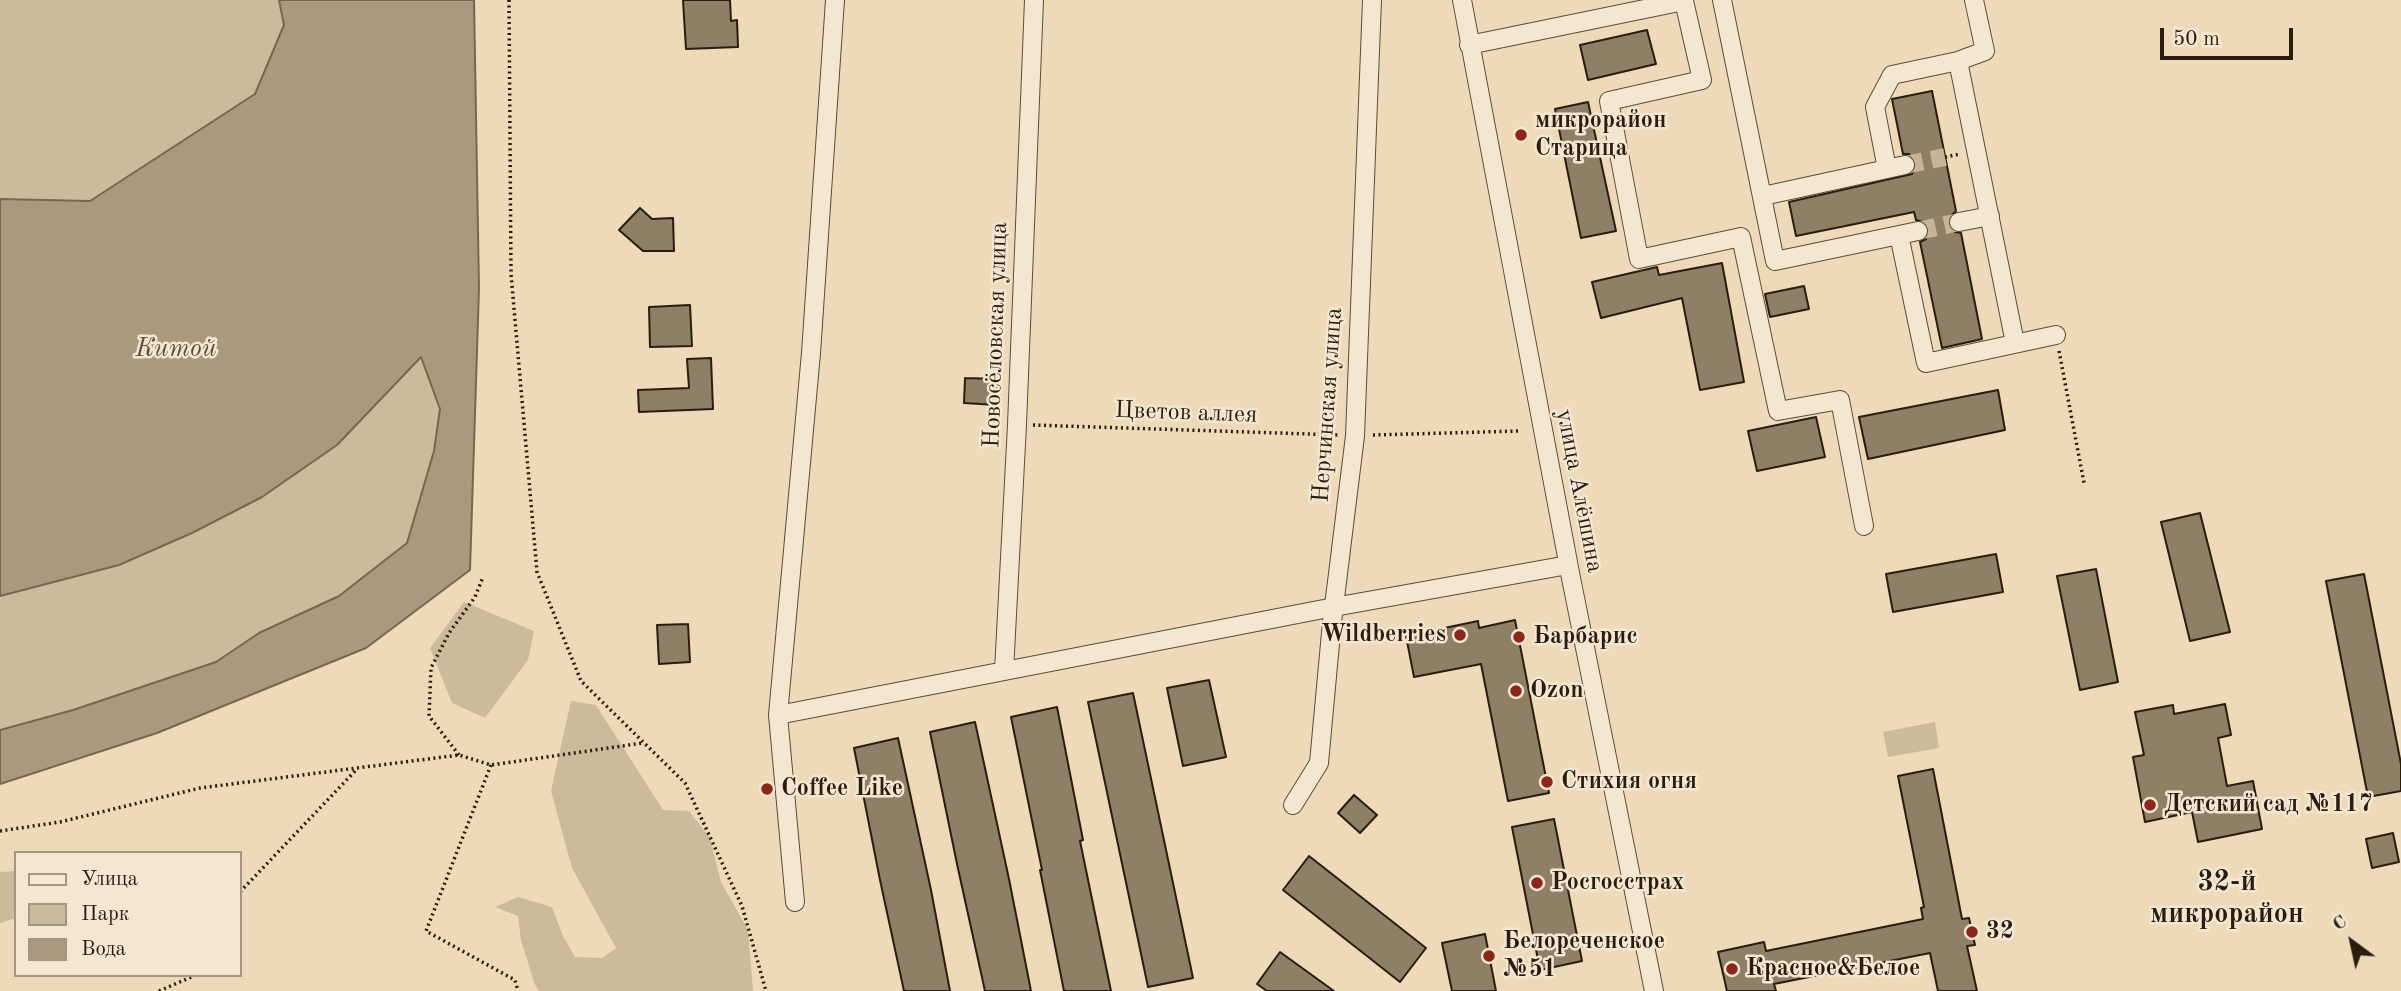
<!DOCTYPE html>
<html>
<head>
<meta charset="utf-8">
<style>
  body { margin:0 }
  #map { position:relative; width:2401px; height:991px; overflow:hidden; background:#eedab9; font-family:"Old Standard TT",serif }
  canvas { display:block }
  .legend { position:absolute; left:14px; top:851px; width:228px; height:126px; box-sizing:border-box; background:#f4e7d2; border:2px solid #a39684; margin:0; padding:9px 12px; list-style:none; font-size:21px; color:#2a1c0f }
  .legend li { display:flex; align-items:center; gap:14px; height:35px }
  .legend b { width:35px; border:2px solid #a39684 }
  .north { position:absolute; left:2317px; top:907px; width:70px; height:70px; -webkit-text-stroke:5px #f4e7d2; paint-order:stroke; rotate:327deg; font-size:19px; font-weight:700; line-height:28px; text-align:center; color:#2a1c0f }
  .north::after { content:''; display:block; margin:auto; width:24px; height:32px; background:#2a1c0f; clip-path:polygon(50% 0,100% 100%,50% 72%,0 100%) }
  .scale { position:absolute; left:2160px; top:28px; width:133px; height:32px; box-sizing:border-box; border:4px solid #2a1c0f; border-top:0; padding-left:9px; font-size:21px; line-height:24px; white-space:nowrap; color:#2a1c0f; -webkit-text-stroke:5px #f4e7d2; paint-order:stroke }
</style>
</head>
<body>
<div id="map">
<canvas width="2401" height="991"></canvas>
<ul class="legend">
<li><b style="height:9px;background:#f4e7d2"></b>Улица</li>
<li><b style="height:19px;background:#cdba9c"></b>Парк</li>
<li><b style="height:19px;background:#ab997f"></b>Вода</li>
</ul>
<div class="north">С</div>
<div class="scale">50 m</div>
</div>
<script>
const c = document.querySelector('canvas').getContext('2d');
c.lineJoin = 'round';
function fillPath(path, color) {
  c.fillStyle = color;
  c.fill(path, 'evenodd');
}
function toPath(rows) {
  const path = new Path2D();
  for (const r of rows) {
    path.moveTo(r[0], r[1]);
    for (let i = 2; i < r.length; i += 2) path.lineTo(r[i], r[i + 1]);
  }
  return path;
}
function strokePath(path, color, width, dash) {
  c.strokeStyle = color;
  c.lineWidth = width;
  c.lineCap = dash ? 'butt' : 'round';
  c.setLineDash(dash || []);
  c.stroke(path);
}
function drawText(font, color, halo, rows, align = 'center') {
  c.font = font + ' "Old Standard TT",serif';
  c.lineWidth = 5;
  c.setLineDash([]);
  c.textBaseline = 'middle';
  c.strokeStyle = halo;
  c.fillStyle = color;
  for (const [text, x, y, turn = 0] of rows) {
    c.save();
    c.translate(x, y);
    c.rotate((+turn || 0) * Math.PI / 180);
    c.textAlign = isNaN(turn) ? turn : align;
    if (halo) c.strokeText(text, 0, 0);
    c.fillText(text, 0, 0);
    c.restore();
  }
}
const green = toPath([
  [0,0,279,0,284,25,255,94,90,201,0,199],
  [421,356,440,409,434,451,407,543,339,596,259,633,216,662,73,710,0,730,0,596,119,565,192,533,337,445],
  [464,602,534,631,528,660,485,718,452,703,430,648],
  [571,701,596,705,663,810,689,811,710,838,721,882,748,930,753,991,539,991,535,985,521,940,518,916,495,907,518,897,552,907,563,936,575,957,602,958,616,948,572,868,551,791],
  [1935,722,1939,748,1888,757,1883,732],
  [16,871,16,918,0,923,0,872]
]);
const water = toPath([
  [279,0,474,0,479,288,470,570,366,648,157,733,0,784,0,730,73,710,216,662,259,633,339,596,407,543,434,451,440,409,421,357,337,445,262,497,192,533,119,565,0,596,0,199,90,201,255,94,284,25,279,0]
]);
const building = toPath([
  [683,0,730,0,731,21,737,20,738,47,686,49,683,0],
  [1647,30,1656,64,1588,80,1580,45,1647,30],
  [1932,91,1956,211,1949,218,1948,225,1955,232,1961,233,1982,339,1942,348,1920,242,1926,239,1929,229,1926,223,1916,220,1914,212,1796,236,1789,202,1912,174,1916,169,1916,162,1909,154,1903,154,1892,99,1932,91],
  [1588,102,1616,231,1581,238,1555,109,1588,102],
  [640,208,652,219,673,218,674,251,643,251,619,230,640,208],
  [1722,263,1744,382,1700,390,1682,298,1601,318,1592,282,1657,267,1659,275,1722,263],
  [1804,286,1809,309,1770,317,1765,294,1804,286],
  [690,305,692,346,650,347,649,307,690,305],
  [711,358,713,409,639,412,638,390,689,388,687,359,711,358],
  [965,378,997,379,996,405,964,403,965,378],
  [1998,390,2005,430,1868,459,1859,417,1998,390],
  [1816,417,1825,457,1757,471,1748,431,1816,417],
  [2200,513,2230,632,2190,641,2161,522,2200,513],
  [1996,554,2003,592,1893,612,1886,574,1996,554],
  [2096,569,2118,682,2080,690,2057,576,2096,569],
  [2364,574,2401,764,2401,791,2368,797,2326,581,2364,574],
  [1515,620,1549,793,1508,801,1481,664,1414,677,1406,636,1478,621,1479,628,1515,620],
  [688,624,690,662,659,664,657,625,688,624],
  [1209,680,1226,757,1183,766,1167,688,1209,680],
  [1133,693,1193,978,1148,987,1088,702,1133,693],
  [2225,704,2231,735,2218,738,2227,786,2253,781,2262,829,2198,842,2192,812,2145,822,2133,757,2144,755,2135,712,2173,705,2174,714,2225,704],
  [1057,707,1083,840,1080,841,1111,991,1064,991,1040,870,1042,870,1011,717,1057,707],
  [975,722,1009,879,1031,991,985,991,957,864,930,732,975,722],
  [898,738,931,890,950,991,904,991,880,880,854,748,898,738],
  [1933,769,1962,919,1969,918,1975,945,1967,946,1977,991,1938,991,1930,953,1774,984,1776,991,1727,991,1718,952,1764,942,1766,951,1923,919,1921,908,1924,907,1898,776,1933,769],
  [1354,795,1377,815,1360,833,1338,813,1354,795],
  [1554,819,1582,961,1540,970,1512,827,1554,819],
  [2393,833,2399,862,2372,868,2366,839,2393,833],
  [1309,856,1426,948,1400,982,1283,890,1309,856],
  [1485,934,1496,991,1452,991,1442,943,1485,934],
  [1280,952,1334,991,1267,991,1257,984,1280,952]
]);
const minorTunnel = toPath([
  [1905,165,1945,157],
  [1918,231,1959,222]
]);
const path = toPath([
  [509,0,511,274,537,572,581,681,685,783,742,906,766,991],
  [1945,157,1960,154],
  [2059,351,2084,483],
  [1033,425,1340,435],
  [1373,435,1520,431],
  [459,755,429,716,431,668,449,633,475,597,483,577],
  [491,765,426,931,515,980,518,991],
  [0,831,60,822,200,788,459,755,491,765,643,743],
  [240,892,357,769],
  [159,991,196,975]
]);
const minor = toPath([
  [1462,0,1571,578,1654,991],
  [1722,0,1775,261,1899,235,1926,363,2056,335],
  [1469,45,1684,1,1702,80,1609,101,1639,259,1741,237,1778,411,1840,400,1864,526],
  [1958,61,1985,51,1974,0],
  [1887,169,1905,165],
  [1763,196,1887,169,1875,107,1892,75,1958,61,2015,343],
  [1959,222,1990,216],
  [1899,235,1918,231],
  [1004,671,1017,425,1034,0],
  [778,715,1334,607,1568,565],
  [1293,805,1319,763,1332,622,1355,436,1372,0],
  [795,902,778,715,811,353,835,0]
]);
const markers = [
  [1521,135,7,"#8f2418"],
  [1460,635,7,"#8f2418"],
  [1519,637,7,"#8f2418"],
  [1516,691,7,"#8f2418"],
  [1547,782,7,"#8f2418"],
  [767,789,7,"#8f2418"],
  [2150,805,7,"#8f2418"],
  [1537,883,7,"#8f2418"],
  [1972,932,7,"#8f2418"],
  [1489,956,7,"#8f2418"],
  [1732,969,7,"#8f2418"]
];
const poiNames = [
  ["микрорайон",1535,121],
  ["Старица",1535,149],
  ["Wildberries",1446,635,"right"],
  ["Барбарис",1533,637],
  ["Ozon",1530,691],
  ["Стихия огня",1561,782],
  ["Coffee Like",781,789],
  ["Детский сад №117",2164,805],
  ["Росгосстрах",1551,883],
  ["32",1986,932],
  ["Белореченское",1503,942],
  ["№51",1503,970],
  ["Красное&Белое",1746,969]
];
const streetNames = [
  ["Новосёловская улица",996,335,-88],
  ["Нерчинская улица",1328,405,-86],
  ["Цветов аллея",1186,413,2],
  ["улица Алёшина",1579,491,79]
];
const waterNames = [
  ["Китой",176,349]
];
const quarterNames = [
  ["32-й",2227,883],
  ["микрорайон",2227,915]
];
fillPath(green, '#cdba9c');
fillPath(water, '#ab997f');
strokePath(water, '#776752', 2);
fillPath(building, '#907f67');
strokePath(building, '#2a1c0f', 2);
strokePath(minorTunnel, '#c7b497', 18, [18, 9]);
strokePath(minor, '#5b4c3a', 20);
strokePath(path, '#2a1c0f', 3.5, [2, 3.5]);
strokePath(minor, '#f4e7d2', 18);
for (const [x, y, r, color] of markers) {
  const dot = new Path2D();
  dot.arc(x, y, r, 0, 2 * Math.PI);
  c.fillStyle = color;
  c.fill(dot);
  strokePath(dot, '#f4e7d2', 2.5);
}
drawText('bold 24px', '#2a1c0f', '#f4e7d2', poiNames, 'left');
drawText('24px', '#2a1c0f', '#f4e7d2', streetNames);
drawText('italic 26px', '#5e4e3c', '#f4e7d2', waterNames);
drawText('bold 28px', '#2a1c0f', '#f4e7d2', quarterNames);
</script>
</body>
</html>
